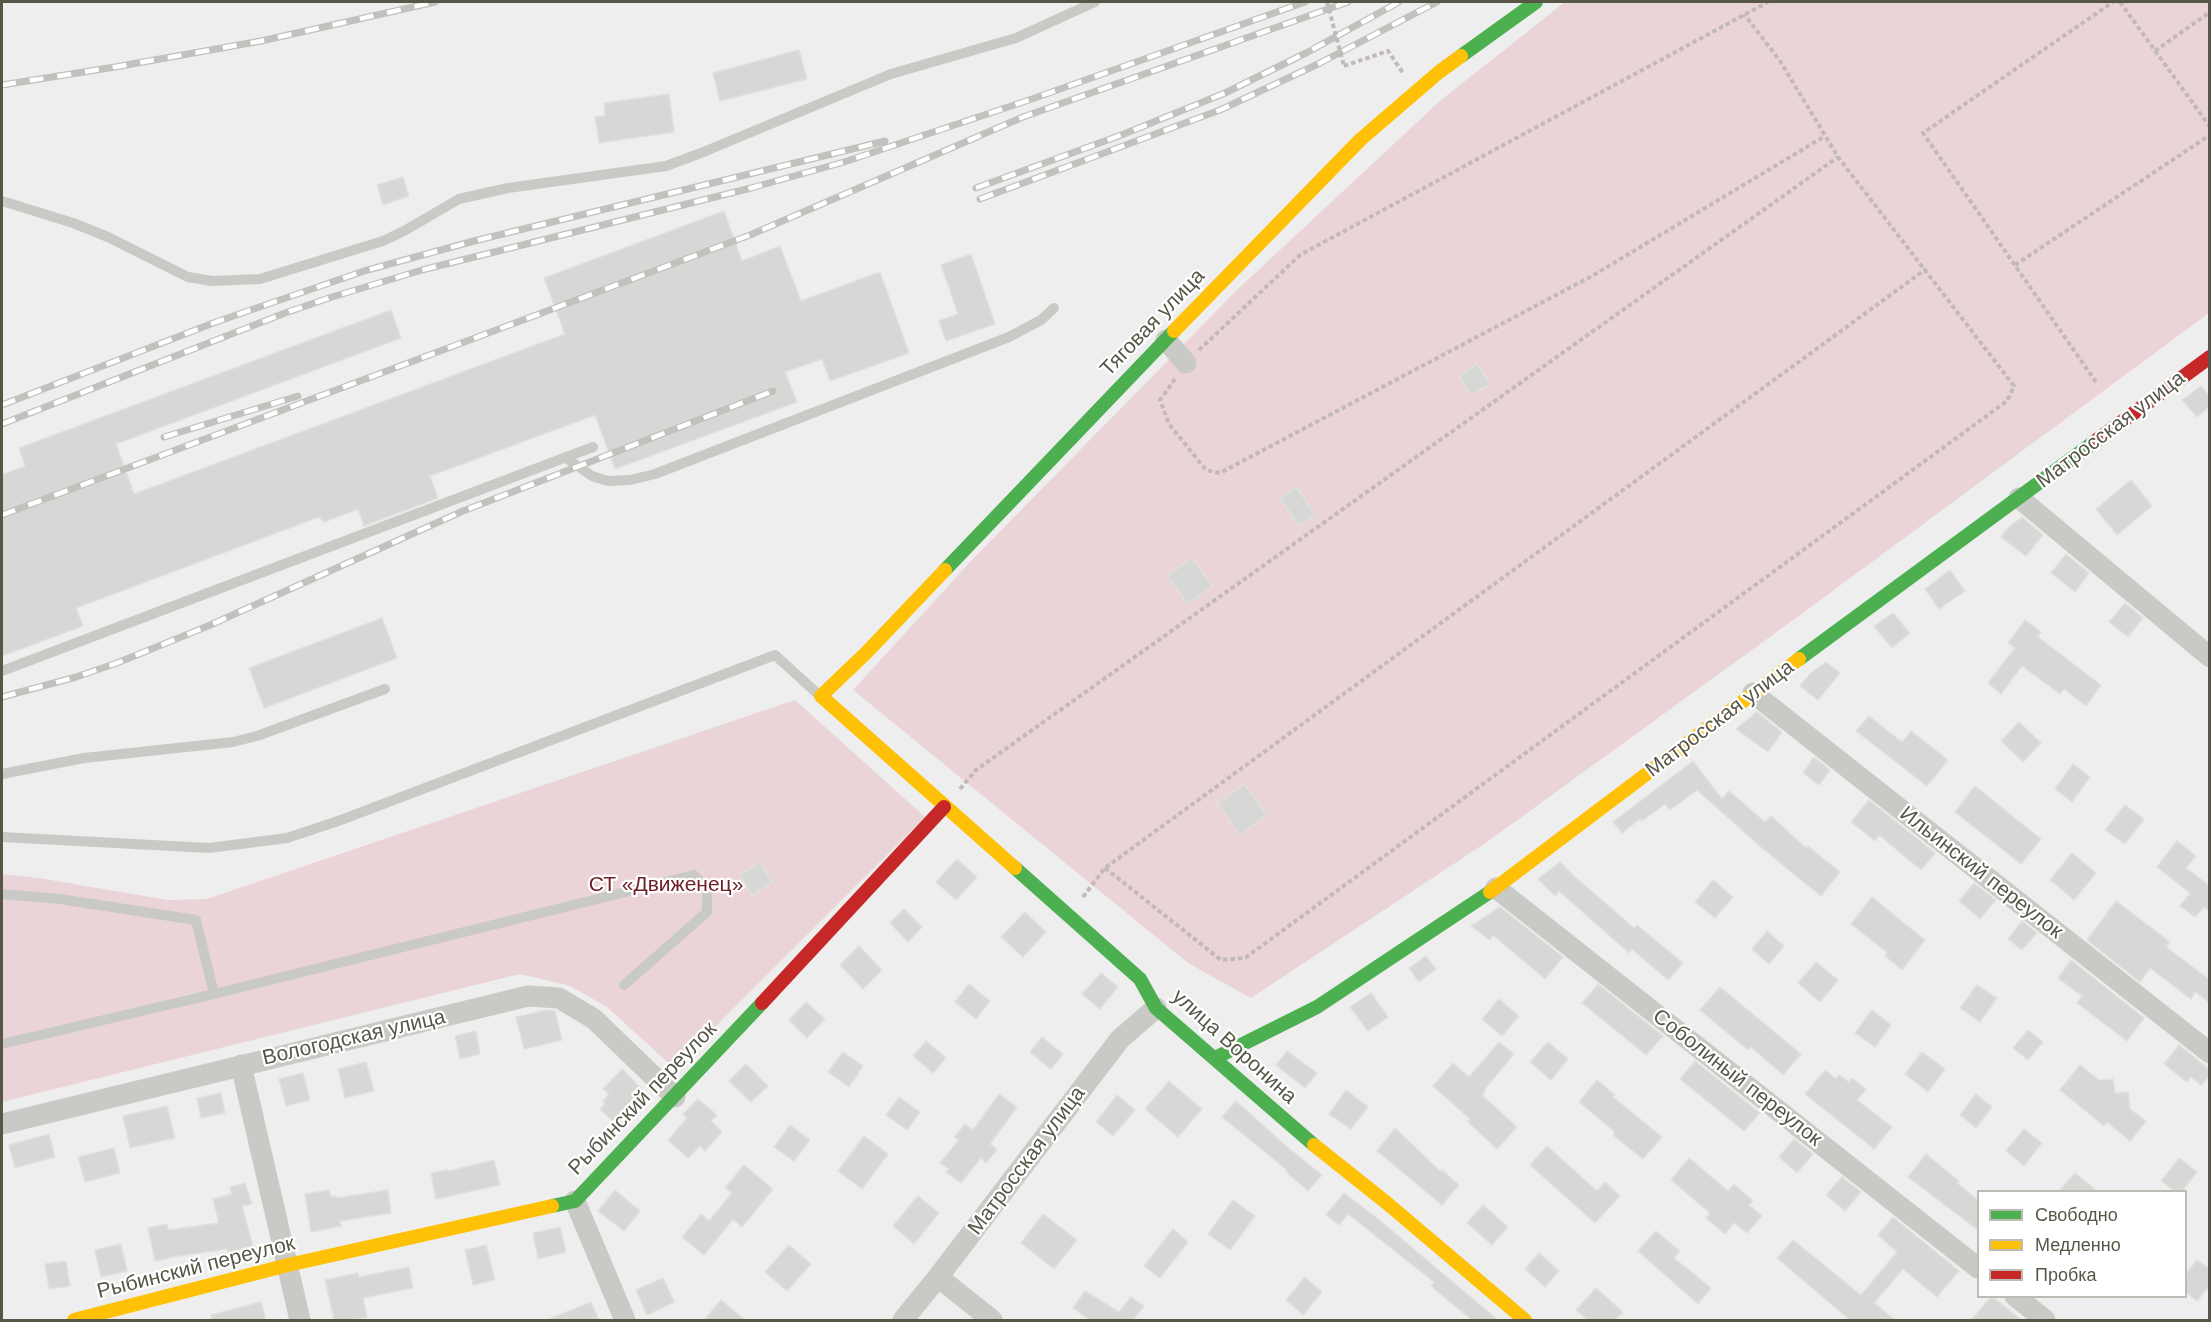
<!DOCTYPE html>
<html>
<head>
<meta charset="utf-8">
<style>
  body { margin:0 }
  #map { position:relative; width:2211px; height:1322px; overflow:hidden; background:#eee; font-family:Helvetica,sans-serif }
  canvas { display:block }
  .frame { position:absolute; inset:0; border:3px solid #585747; pointer-events:none }
  .legend { position:absolute; left:1977px; top:1190px; width:210px; height:108px; box-sizing:border-box; background:#fff; border:2px solid #bcbcb5; margin:0; padding:8px 10px; list-style:none; font-size:18px; color:#585747 }
  .legend li { display:flex; align-items:center; gap:12px; height:30px }
  .legend b { width:30px; border:2px solid #bcbcb5 }
</style>
</head>
<body>
<div id="map">
<canvas width="2211" height="1322"></canvas>
<div class="frame"></div>
<ul class="legend">
<li><b style="height:8px;background:#4caf50"></b>Свободно</li>
<li><b style="height:8px;background:#ffc107"></b>Медленно</li>
<li><b style="height:8px;background:#c62828"></b>Пробка</li>
</ul>
</div>
<script>
const c = document.querySelector('canvas').getContext('2d');
c.lineJoin = 'round';
function fillPath(path, color) {
  c.fillStyle = color;
  c.fill(path, 'evenodd');
}
function toPath(rows) {
  const path = new Path2D();
  for (const r of rows) {
    path.moveTo(r[0], r[1]);
    for (let i = 2; i < r.length; i += 2) path.lineTo(r[i], r[i + 1]);
  }
  return path;
}
function strokePath(path, color, width, dash) {
  c.strokeStyle = color;
  c.lineWidth = width;
  c.lineCap = dash ? 'butt' : 'round';
  c.setLineDash(dash || []);
  c.stroke(path);
}
function drawText(font, color, halo, rows, align = 'center') {
  c.font = font + ' Helvetica,sans-serif';
  c.lineWidth = 4.5;
  c.setLineDash([]);
  c.textBaseline = 'middle';
  c.strokeStyle = halo;
  c.fillStyle = color;
  for (const [text, x, y, turn = 0] of rows) {
    c.save();
    c.translate(x, y);
    c.rotate((+turn || 0) * Math.PI / 180);
    c.textAlign = isNaN(turn) ? turn : align;
    if (halo) c.strokeText(text, 0, 0);
    c.fillText(text, 0, 0);
    c.restore();
  }
}
const green = toPath([
  [1565,2,2209,2,2209,313,1796,618,1487,842,1251,998,1188,963,853,690,971,561,1238,289,1441,100],
  [795,700,925,817,674,1068,607,1007,570,986,520,974,2,1102,2,874,39,878,168,900,207,899]
]);
const building = toPath([
  [799,50,807,79,720,101,713,73,799,50],
  [669,94,674,132,599,143,595,117,605,116,604,103,669,94],
  [403,177,409,196,383,205,377,185,403,177],
  [724,211,742,261,780,246,801,301,880,272,909,353,830,381,822,359,785,372,797,402,615,469,595,415,430,476,438,498,364,526,358,509,324,522,319,517,76,608,83,626,2,656,2,475,25,466,19,448,391,310,401,338,116,444,134,494,565,334,544,278,724,211],
  [971,254,995,324,946,341,939,321,958,314,941,265,971,254],
  [1477,364,1490,384,1471,395,1459,376,1477,364],
  [2201,386,2210,397,2210,406,2197,417,2182,400,2201,386],
  [2131,480,2152,506,2117,535,2096,509,2131,480],
  [1297,487,1315,515,1298,525,1280,498,1297,487],
  [2022,517,2043,535,2026,556,2001,537,2008,528,2022,517],
  [2066,554,2089,573,2075,592,2051,573,2066,554],
  [1192,558,1213,586,1188,604,1167,576,1192,558],
  [1950,570,1965,591,1939,609,1925,589,1950,570],
  [2125,603,2143,618,2128,637,2109,622,2125,603],
  [1893,613,1910,633,1892,648,1874,626,1893,613],
  [382,618,397,658,264,708,249,668,382,618],
  [2025,620,2041,632,2038,637,2101,685,2086,706,2064,689,2060,694,2022,666,2001,694,1988,683,2015,648,2008,643,2025,620],
  [1826,662,1840,673,1818,700,1800,686,1811,673,1826,662],
  [1757,712,1782,732,1768,752,1736,729,1757,712],
  [1869,716,1902,742,1911,731,1948,760,1927,786,1856,731,1869,716],
  [2019,722,2041,743,2023,762,2001,741,2019,722],
  [1814,757,1830,770,1819,785,1803,773,1814,757],
  [1693,761,1722,799,1729,791,1765,822,1771,816,1806,848,1808,846,1840,872,1821,896,1763,849,1697,790,1670,810,1665,804,1642,821,1640,819,1622,833,1613,822,1693,761],
  [2073,764,2090,777,2072,802,2055,789,2073,764],
  [1244,784,1267,815,1240,835,1217,804,1244,784],
  [1975,786,2041,839,2021,864,1955,812,1975,786],
  [1869,800,1935,853,1921,870,1879,835,1875,841,1851,822,1869,800],
  [2125,805,2144,819,2125,844,2105,830,2125,805],
  [2177,841,2196,856,2186,868,2210,886,2210,911,2204,907,2195,917,2180,906,2190,893,2157,867,2177,841],
  [2072,853,2096,873,2074,900,2050,880,2072,853],
  [957,859,977,877,956,900,936,882,957,859],
  [760,862,772,882,752,895,740,875,760,862],
  [1560,862,1574,876,1634,928,1637,925,1683,963,1668,980,1632,949,1629,953,1559,891,1555,896,1538,879,1560,862],
  [1713,880,1733,897,1715,918,1695,902,1713,880],
  [1974,883,1996,900,1980,919,1959,901,1974,883],
  [1872,897,1925,940,1902,970,1885,956,1887,952,1851,924,1872,897],
  [2116,901,2170,942,2166,947,2210,980,2210,1003,2195,992,2191,999,2150,968,2140,982,2087,940,2116,901],
  [1500,907,1563,957,1545,979,1493,935,1490,940,1471,926,1500,907],
  [904,909,922,927,908,942,890,923,904,909],
  [1025,912,1046,932,1023,957,1001,937,1025,912],
  [2022,921,2037,933,2022,950,2008,939,2022,921],
  [1767,931,1784,946,1769,964,1752,949,1767,931],
  [859,946,882,970,863,989,840,965,859,946],
  [1426,956,1436,969,1419,982,1409,968,1426,956],
  [2071,960,2144,1018,2127,1041,2077,1003,2082,996,2058,978,2071,960],
  [1816,962,1838,980,1820,1002,1798,983,1816,962],
  [1101,973,1118,987,1100,1009,1082,994,1101,973],
  [969,984,990,1001,976,1019,955,1002,969,984],
  [1598,984,1663,1036,1646,1055,1582,1003,1598,984],
  [1977,985,1997,998,1980,1022,1960,1008,1977,985],
  [1720,987,1801,1054,1783,1075,1751,1047,1748,1050,1700,1010,1720,987],
  [1371,993,1388,1017,1368,1031,1350,1007,1371,993],
  [1499,999,1519,1016,1502,1036,1482,1019,1499,999],
  [806,1002,825,1019,807,1038,789,1020,806,1002],
  [546,1010,555,1011,562,1040,524,1049,516,1017,546,1010],
  [1872,1010,1891,1025,1875,1047,1855,1033,1872,1010],
  [2028,1030,2043,1042,2028,1060,2013,1048,2028,1030],
  [476,1031,480,1054,460,1059,455,1036,476,1031],
  [1042,1037,1063,1054,1051,1069,1030,1052,1042,1037],
  [926,1041,946,1058,933,1073,913,1056,926,1041],
  [1499,1042,1514,1054,1484,1090,1485,1092,1482,1095,1517,1127,1497,1149,1467,1121,1470,1119,1433,1086,1453,1063,1469,1077,1499,1042],
  [1548,1042,1568,1059,1551,1080,1530,1062,1548,1042],
  [2179,1045,2210,1070,2210,1075,2201,1085,2191,1077,2187,1082,2164,1064,2179,1045],
  [1287,1051,1317,1073,1305,1088,1276,1065,1287,1051],
  [843,1052,863,1066,849,1087,828,1072,843,1052],
  [1922,1052,1945,1069,1928,1092,1905,1074,1922,1052],
  [1695,1061,1760,1113,1744,1131,1680,1079,1695,1061],
  [366,1062,374,1091,345,1098,338,1069,366,1062],
  [746,1064,768,1086,751,1102,729,1081,746,1064],
  [2080,1065,2099,1080,2113,1079,2115,1093,2128,1092,2130,1109,2146,1121,2130,1141,2107,1122,2104,1126,2060,1090,2080,1065],
  [622,1069,643,1090,624,1109,631,1116,619,1127,600,1109,605,1104,603,1101,609,1094,603,1089,622,1069],
  [1825,1070,1836,1079,1839,1075,1849,1082,1852,1078,1866,1089,1857,1100,1892,1127,1874,1149,1805,1094,1825,1070],
  [303,1073,310,1100,286,1106,279,1079,303,1073],
  [1597,1080,1615,1095,1613,1097,1662,1137,1643,1159,1613,1135,1615,1132,1579,1102,1597,1080],
  [1169,1081,1202,1109,1178,1137,1145,1109,1169,1081],
  [1346,1090,1368,1107,1351,1129,1329,1114,1346,1090],
  [221,1093,225,1113,201,1118,197,1098,221,1093],
  [999,1094,1017,1107,990,1144,997,1150,986,1163,981,1158,961,1183,946,1172,949,1169,940,1163,959,1140,954,1137,965,1124,973,1130,999,1094],
  [1976,1094,1992,1107,1976,1128,1960,1115,1976,1094],
  [1117,1095,1135,1110,1113,1136,1096,1122,1117,1095],
  [899,1097,920,1112,907,1130,886,1115,899,1097],
  [698,1099,717,1115,711,1121,722,1132,705,1151,700,1146,688,1158,668,1140,687,1118,683,1114,698,1099],
  [1236,1101,1286,1146,1322,1175,1308,1191,1286,1172,1287,1170,1222,1117,1236,1101],
  [167,1106,175,1138,130,1148,123,1116,167,1106],
  [790,1125,810,1140,794,1161,774,1147,790,1125],
  [1395,1128,1441,1172,1442,1170,1459,1185,1442,1205,1377,1151,1395,1128],
  [2024,1129,2042,1143,2024,1166,2006,1151,2024,1129],
  [49,1134,55,1157,15,1168,9,1145,49,1134],
  [864,1136,888,1154,862,1189,838,1171,864,1136],
  [1794,1139,1813,1154,1797,1173,1779,1157,1794,1139],
  [1547,1146,1597,1191,1605,1182,1620,1196,1595,1223,1530,1165,1547,1146],
  [114,1148,120,1173,85,1182,78,1157,114,1148],
  [1926,1154,1959,1181,1957,1183,1978,1200,1978,1230,1908,1177,1926,1154],
  [1689,1158,1728,1191,1734,1184,1753,1201,1749,1205,1762,1216,1747,1233,1734,1223,1725,1234,1706,1218,1710,1213,1671,1180,1689,1158],
  [2179,1158,2197,1172,2182,1191,2175,1191,2161,1181,2179,1158],
  [494,1160,500,1185,436,1199,431,1173,448,1170,449,1171,494,1160],
  [744,1165,773,1189,742,1227,733,1219,704,1255,682,1237,701,1214,709,1221,732,1193,725,1188,744,1165],
  [2075,1173,2097,1191,2059,1191,2075,1173],
  [1842,1177,1861,1192,1845,1211,1826,1195,1842,1177],
  [245,1183,252,1204,242,1206,253,1246,228,1253,227,1249,173,1257,155,1261,148,1228,167,1224,168,1230,219,1223,213,1199,232,1194,230,1187,245,1183],
  [329,1190,331,1197,336,1196,336,1198,388,1190,391,1213,340,1221,341,1226,311,1232,305,1194,329,1190],
  [615,1190,640,1211,624,1231,598,1211,615,1190],
  [1344,1193,1377,1218,1498,1320,1472,1320,1431,1286,1434,1282,1348,1214,1339,1225,1326,1215,1344,1193],
  [918,1196,939,1213,914,1244,893,1226,918,1196],
  [1233,1200,1255,1216,1230,1250,1208,1234,1233,1200],
  [1483,1205,1508,1227,1492,1245,1467,1223,1483,1205],
  [1043,1214,1077,1240,1054,1269,1021,1243,1043,1214],
  [1893,1217,1959,1271,1937,1297,1903,1269,1874,1303,1895,1320,1850,1320,1777,1258,1793,1240,1861,1295,1897,1252,1878,1235,1893,1217],
  [560,1227,566,1252,538,1259,533,1233,560,1227],
  [1173,1229,1188,1242,1160,1278,1144,1266,1173,1229],
  [1656,1231,1680,1251,1674,1258,1711,1288,1698,1304,1638,1251,1656,1231],
  [121,1244,127,1271,101,1277,95,1250,121,1244],
  [486,1245,495,1280,473,1285,465,1250,486,1245],
  [789,1245,811,1264,787,1291,765,1272,789,1245],
  [1539,1253,1559,1271,1545,1287,1525,1269,1539,1253],
  [2197,1260,2210,1269,2210,1285,2197,1301,2186,1292,2186,1274,2197,1260],
  [66,1261,70,1286,49,1289,45,1264,66,1261],
  [409,1267,413,1288,363,1298,367,1317,351,1320,334,1320,325,1280,358,1273,359,1277,409,1267],
  [1305,1277,1322,1292,1303,1315,1286,1300,1305,1277],
  [663,1278,674,1302,647,1315,636,1290,663,1278],
  [1596,1288,1623,1312,1615,1320,1588,1320,1576,1310,1596,1288],
  [1085,1291,1119,1312,1131,1297,1144,1306,1133,1320,1090,1320,1073,1308,1085,1291],
  [1992,1296,2021,1320,1971,1320,1992,1296],
  [721,1300,745,1320,704,1320,721,1300],
  [261,1302,266,1320,212,1320,211,1315,261,1302],
  [591,1302,599,1320,547,1320,591,1302]
]);
const path = toPath([
  [2120,2,2210,127],
  [2155,51,2210,12],
  [1344,66,1388,51,1403,73],
  [2015,265,2210,135],
  [1199,350,1300,255,1768,2],
  [1175,379,1160,400,1169,424,1206,470,1220,473,1592,276,1825,136],
  [2096,382,1923,133,2113,2],
  [960,789,976,770,1838,157],
  [1105,868,1221,960,1245,958,2007,401,2014,386,1838,157,1780,61,1744,14],
  [1083,897,1105,868,1926,269]
]);
const lane = toPath([
  [2,201,73,223,108,237,188,277,212,281,260,279,383,241,404,231,459,199,508,188,666,166,701,153,891,74,1016,38,1095,2],
  [566,458,592,476,608,481,630,480,655,474,1009,337,1041,320,1054,308],
  [2,671,593,447],
  [2,774,84,758,233,742,257,736,385,689],
  [2,837,209,848,287,838,341,820,775,655,819,695],
  [2,894,60,899,196,920,214,994],
  [2,1044,214,994,694,875,707,890,707,912,624,985]
]);
const street = toPath([
  [1166,340,1186,363],
  [2019,498,2210,657],
  [1753,693,2210,1053],
  [1496,888,1978,1268],
  [241,1065,300,1320],
  [2,1124,528,996,559,998,594,1019,675,1097],
  [575,1201,625,1320],
  [938,1277,992,1320],
  [2015,1296,2045,1320],
  [903,1320,938,1277,1120,1039,1156,1008]
]);
const fast = toPath([
  [1461,56,1536,2],
  [945,570,1174,331],
  [1799,659,2097,440],
  [1015,868,1140,979,1156,1008,1314,1145],
  [1215,1058,1317,1007,1490,892],
  [552,1206,575,1201,762,1003]
]);
const slow = toPath([
  [1174,331,1360,140,1439,72,1461,56],
  [945,570,867,652,821,696,1015,868],
  [1490,892,1799,659],
  [1314,1145,1388,1204,1525,1320],
  [74,1320,288,1265,552,1206]
]);
const jam = toPath([
  [2097,440,2210,357],
  [762,1003,944,807]
]);
const rail = toPath([
  [2,85,115,67,261,41,435,2],
  [976,188,1124,134,1225,93,1306,53,1399,2],
  [980,199,1220,110,1318,64,1437,2],
  [2,405,216,322,364,271,474,241,885,141],
  [2,424,285,313,332,297,422,270,751,188,844,162,1032,99,1305,2],
  [164,437,298,396],
  [2,515,750,235,1023,117,1348,2],
  [2,697,76,677,117,663,208,626,463,511,773,391]
]);
const pathBridge = toPath([
  [1327,2,1344,66]
]);
const streetNames = [
  ["Тяговая улица",1153,323,-46],
  ["Матросская улица",2111,430,-37],
  ["Матросская улица",1720,719,-37],
  ["Ильинский переулок",1981,873,38],
  ["Вологодская улица",354,1038,-13],
  ["улица Воронина",1234,1047,42],
  ["Соболиный переулок",1737,1078,38],
  ["Рыбинский переулок",643,1099,-46],
  ["Матросская улица",1027,1161,-53],
  ["Рыбинский переулок",196,1268,-14]
];
const parkNames = [
  ["СТ «Движенец»",666,885]
];
fillPath(green, '#ebd4d8');
fillPath(building, '#d7d7d6');
strokePath(building, '#e0e1df', 1.5);
strokePath(path, '#c2b9b8', 4, [4.5, 3]);
strokePath(lane, '#c9c9c6', 10);
strokePath(street, '#c9c9c6', 21);
strokePath(fast, '#4caf50', 14);
strokePath(slow, '#ffc107', 14);
strokePath(jam, '#c62828', 14);
strokePath(rail, '#c1c1be', 7);
strokePath(rail, '#fff', 4.5, [14]);
strokePath(pathBridge, '#c2b9b8', 4, [4.5, 3]);
drawText('21px', '#585747', '#fff', streetNames);
drawText('21px', '#702125', '#fff', parkNames);
</script>
</body>
</html>
